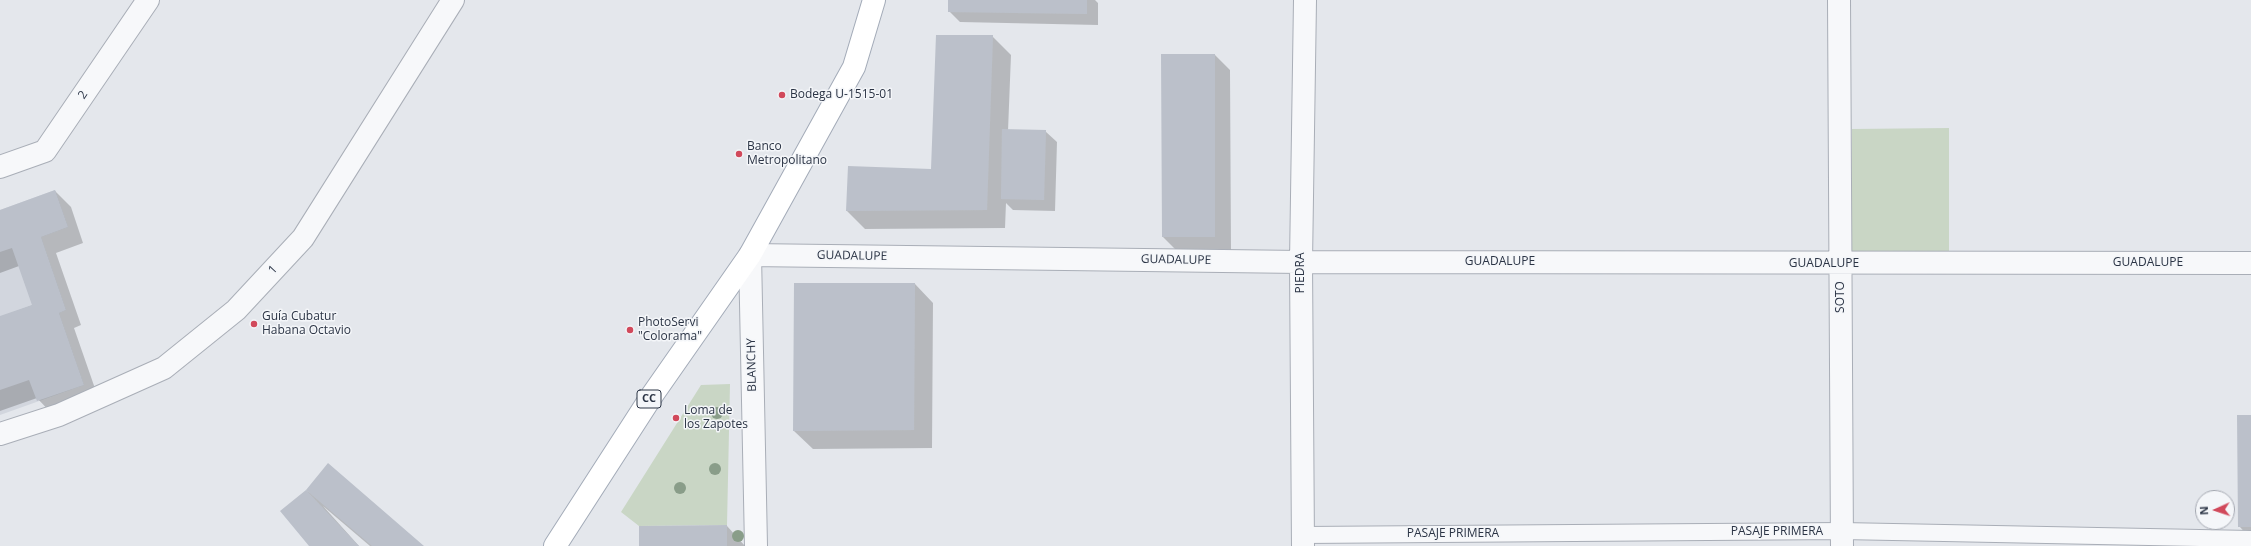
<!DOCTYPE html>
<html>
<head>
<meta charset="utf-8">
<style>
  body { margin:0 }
  #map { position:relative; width:2251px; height:546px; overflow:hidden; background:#e4e7ec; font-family:"Open Sans",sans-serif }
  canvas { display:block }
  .north { position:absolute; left:2195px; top:490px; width:40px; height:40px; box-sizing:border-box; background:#f4f6f9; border:1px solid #a4a8b1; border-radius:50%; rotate:267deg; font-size:11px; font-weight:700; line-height:16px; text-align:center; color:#2b3445 }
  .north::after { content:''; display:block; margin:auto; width:14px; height:18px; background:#d1495b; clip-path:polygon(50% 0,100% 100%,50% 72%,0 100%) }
</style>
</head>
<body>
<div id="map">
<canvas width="2251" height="546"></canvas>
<div class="north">N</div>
</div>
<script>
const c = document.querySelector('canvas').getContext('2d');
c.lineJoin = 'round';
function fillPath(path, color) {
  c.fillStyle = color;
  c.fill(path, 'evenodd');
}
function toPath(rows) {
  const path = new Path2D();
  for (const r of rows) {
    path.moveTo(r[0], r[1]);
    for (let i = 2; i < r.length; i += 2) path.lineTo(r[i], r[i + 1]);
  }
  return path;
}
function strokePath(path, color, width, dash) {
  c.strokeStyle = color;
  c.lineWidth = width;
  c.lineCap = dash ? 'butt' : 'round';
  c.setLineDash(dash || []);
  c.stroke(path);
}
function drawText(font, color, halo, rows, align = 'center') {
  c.font = font + ' "Open Sans",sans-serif';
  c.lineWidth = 3;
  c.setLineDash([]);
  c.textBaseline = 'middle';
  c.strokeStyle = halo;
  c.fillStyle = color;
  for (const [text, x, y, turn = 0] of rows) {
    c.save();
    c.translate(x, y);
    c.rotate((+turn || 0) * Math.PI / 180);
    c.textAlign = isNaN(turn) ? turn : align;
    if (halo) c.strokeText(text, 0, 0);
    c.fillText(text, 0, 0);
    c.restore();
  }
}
const built = toPath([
  [55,190,68,227,41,237,66,310,59,313,84,385,0,415,0,210]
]);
const green = toPath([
  [1949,128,1949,251,1852,252,1852,129],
  [730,384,727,525,639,526,621,512,701,385]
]);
const shadow = toPath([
  [949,0,1095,0,1098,3,1098,25,960,22,949,11],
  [992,36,1011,55,1008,131,1045,131,1057,142,1055,211,1013,210,1006,203,1005,228,865,229,847,211,932,170],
  [1162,55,1215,55,1230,70,1231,252,1179,253,1163,237],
  [55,191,71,207,83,243,56,253,81,325,74,328,99,400,54,416,37,398,0,411,0,317,33,305,19,266,0,273,0,211],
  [915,284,933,303,932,448,813,449,794,431],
  [2251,416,2251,539,2239,526],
  [307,491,423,546,370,546,323,506,359,546,310,546,282,511],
  [727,526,745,546,640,546]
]);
const building = toPath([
  [948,0,1087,0,1087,14,948,12],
  [936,35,993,35,987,210,846,211,848,166,931,169],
  [1161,54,1215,54,1215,237,1162,237],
  [1002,129,1046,130,1044,200,1001,199],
  [55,190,68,227,41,237,66,310,59,313,84,385,37,401,29,380,0,390,0,316,32,305,12,248,0,252,0,210],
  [794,283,915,283,914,430,793,431],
  [2237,415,2251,415,2251,527,2238,527],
  [328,463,424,546,372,546,306,490,359,546,309,546,280,511,306,490],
  [727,525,727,546,639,546,639,526]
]);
const lane = toPath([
  [1304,535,1842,531,2251,539]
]);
const street = toPath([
  [1839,0,1842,546],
  [0,167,45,151,148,0],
  [0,434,59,415,164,368,236,310,303,238,453,0],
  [756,546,750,255,1301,262,2251,263],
  [1303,546,1301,262,1305,0]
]);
const primary = toPath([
  [555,546,653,394,750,255,854,67,874,0]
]);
const trees = [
  [717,413],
  [715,469],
  [680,488],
  [738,536]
];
const markers = [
  [782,95,4,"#d1495b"],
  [739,154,4,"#d1495b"],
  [254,324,4,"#d1495b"],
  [630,330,4,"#d1495b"],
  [676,418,4,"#d1495b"]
];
const shields = [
  [649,399,24]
];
const shieldNames = [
  ["CC",649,399]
];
const streetNames = [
  ["2",83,95,-56],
  ["GUADALUPE",852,256,1],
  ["GUADALUPE",1176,260,1],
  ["GUADALUPE",1500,262],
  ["GUADALUPE",2148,263],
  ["GUADALUPE",1824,264],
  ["1",273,270,-47],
  ["PIEDRA",1301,273,-90],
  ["SOTO",1841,297,-90],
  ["BLANCHY",752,365,-91],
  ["PASAJE PRIMERA",1777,532],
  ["PASAJE PRIMERA",1453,534]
];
const poiNames = [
  ["Bodega U-1515-01",790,95],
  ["Banco",747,147],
  ["Metropolitano",747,161],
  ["Guía Cubatur",262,317],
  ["Habana Octavio",262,331],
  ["PhotoServi",638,323],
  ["\"Colorama\"",638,337],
  ["Loma de",684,411],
  ["los Zapotes",684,425]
];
fillPath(built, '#d2d6de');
fillPath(green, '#c9d6c5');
fillPath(shadow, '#0003');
fillPath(building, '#bbc0ca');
strokePath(lane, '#a9aeb7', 18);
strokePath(street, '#a9aeb7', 24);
strokePath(primary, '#a3abb8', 24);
strokePath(lane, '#f7f8fa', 16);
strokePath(street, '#f7f8fa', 22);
strokePath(primary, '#fff', 22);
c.fillStyle = '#899d89';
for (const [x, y] of trees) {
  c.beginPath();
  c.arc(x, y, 6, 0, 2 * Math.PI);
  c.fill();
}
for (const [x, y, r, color] of markers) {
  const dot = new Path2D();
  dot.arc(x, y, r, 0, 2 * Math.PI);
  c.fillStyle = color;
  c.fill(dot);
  strokePath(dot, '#f4f6f9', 1.5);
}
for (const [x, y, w] of shields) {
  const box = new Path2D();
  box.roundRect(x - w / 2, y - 9, w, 18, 3);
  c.fillStyle = '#f4f6f9';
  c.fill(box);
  strokePath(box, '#2b3445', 1);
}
drawText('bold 11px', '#2b3445', null, shieldNames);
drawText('12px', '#2b3445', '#f4f6f9', streetNames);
drawText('12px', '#2b3445', '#f4f6f9', poiNames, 'left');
</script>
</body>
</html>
